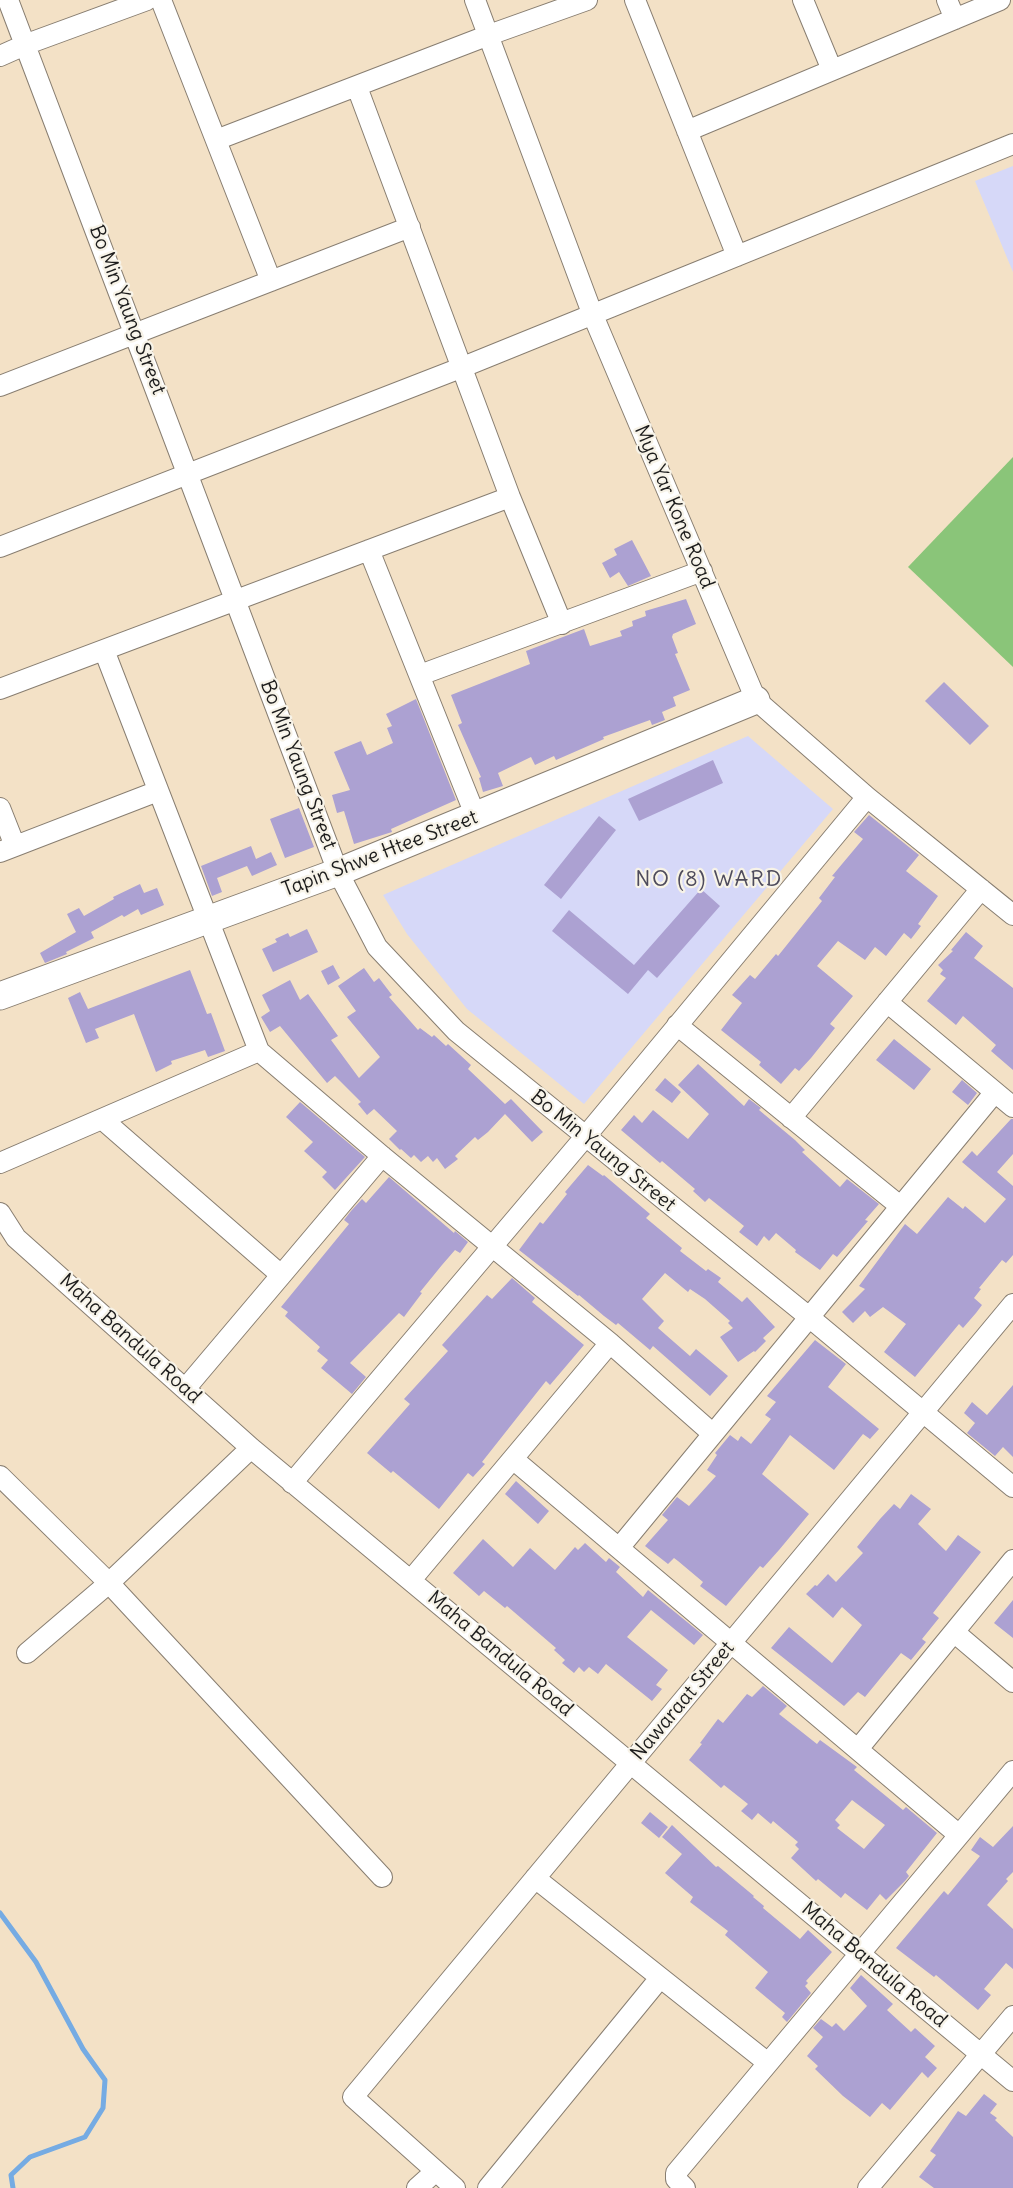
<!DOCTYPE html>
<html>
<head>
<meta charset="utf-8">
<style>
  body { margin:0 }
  canvas { display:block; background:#f3e1c6 }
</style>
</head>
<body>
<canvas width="1013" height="2188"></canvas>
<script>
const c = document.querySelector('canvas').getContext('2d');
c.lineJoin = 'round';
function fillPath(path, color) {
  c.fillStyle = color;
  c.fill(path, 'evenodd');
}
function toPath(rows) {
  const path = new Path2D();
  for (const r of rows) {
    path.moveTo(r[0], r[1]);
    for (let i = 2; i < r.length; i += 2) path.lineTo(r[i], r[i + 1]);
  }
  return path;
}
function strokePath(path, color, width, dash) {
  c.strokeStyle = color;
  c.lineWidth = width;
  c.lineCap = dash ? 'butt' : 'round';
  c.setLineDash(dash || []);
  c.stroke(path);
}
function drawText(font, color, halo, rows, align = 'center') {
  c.font = font + ' Delius,sans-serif';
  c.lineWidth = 4.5;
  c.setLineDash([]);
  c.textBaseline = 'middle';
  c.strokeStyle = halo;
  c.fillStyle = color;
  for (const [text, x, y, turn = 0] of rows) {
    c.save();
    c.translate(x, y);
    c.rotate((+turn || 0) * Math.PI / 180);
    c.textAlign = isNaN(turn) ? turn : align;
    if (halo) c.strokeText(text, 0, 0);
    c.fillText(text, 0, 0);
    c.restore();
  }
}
const built = toPath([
  [1013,166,1013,272,975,181],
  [748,736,833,809,584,1104,467,1009,407,934,383,895]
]);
const green = toPath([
  [1013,457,1013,667,908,567]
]);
const stream = toPath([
  [0,1913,36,1962,83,2049,105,2080,103,2108,85,2137,30,2157,11,2175,13,2188]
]);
const building = toPath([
  [632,540,651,576,628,586,619,572,610,578,602,563,617,555,614,549],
  [686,599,696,624,673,634,672,637,678,653,675,654,690,690,673,697,676,706,662,712,665,720,652,725,650,720,603,737,604,739,556,760,554,756,535,765,531,757,498,773,503,786,483,792,479,778,481,777,458,725,462,723,451,695,530,664,526,651,584,629,590,646,622,636,620,631,633,626,632,621,646,616,645,611],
  [944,682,989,726,970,745,925,701],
  [416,699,456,800,391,829,392,832,354,844,344,811,337,813,332,795,350,790,334,752,361,741,367,755,393,743,387,728,392,726,386,714],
  [713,760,723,783,639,821,628,799],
  [299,808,314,847,285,858,270,819],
  [869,815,919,855,906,871,938,896,918,924,921,926,911,939,904,933,886,956,875,947,865,960,838,941,817,966,853,996,830,1024,835,1028,811,1058,799,1071,795,1068,781,1084,759,1065,761,1062,721,1030,742,1003,732,995,750,975,755,979,776,954,778,956,822,901,819,898,835,877,832,876,863,839,854,832],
  [599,816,616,830,561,899,544,885],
  [251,846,256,859,271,852,277,865,252,876,247,866,217,878,222,892,212,896,201,866],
  [140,884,144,893,157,888,164,905,141,915,138,909,124,917,122,915,91,932,94,938,66,952,67,954,45,963,40,953,76,932,67,914,79,908,84,916,114,899,113,897],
  [701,889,720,906,657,978,648,970,628,994,552,931,569,910,634,965],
  [307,929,318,952,273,972,262,949,277,942,275,939,288,933,290,937],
  [966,932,983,946,974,958,1013,988,1013,1070,991,1051,996,1045,963,1016,956,1025,927,1001,946,978,940,974,943,970,938,965,953,951,951,950],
  [333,965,340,978,328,985,321,971],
  [364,968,374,982,379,978,392,995,389,997,418,1030,420,1028,432,1037,434,1035,446,1046,448,1044,471,1065,468,1069,505,1104,511,1099,543,1132,532,1142,505,1114,488,1132,478,1140,475,1137,455,1156,458,1159,445,1169,437,1158,433,1162,428,1156,421,1162,414,1155,411,1158,401,1149,400,1150,389,1139,397,1131,374,1109,367,1115,358,1104,361,1102,335,1076,327,1083,280,1026,270,1032,261,1017,270,1011,262,995,290,980,300,1000,308,994,338,1036,331,1040,359,1078,380,1057,347,1017,356,1011,338,986],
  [190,970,207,1014,211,1013,225,1051,208,1057,205,1050,171,1061,172,1064,156,1072,134,1014,95,1029,99,1038,86,1043,68,998,80,992,88,1009],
  [894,1039,931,1069,914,1090,876,1060],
  [698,1064,744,1106,749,1099,761,1108,759,1110,795,1140,805,1150,802,1152,840,1187,847,1179,879,1204,865,1220,868,1221,837,1257,833,1254,820,1270,795,1252,796,1250,776,1233,769,1241,764,1236,757,1246,739,1232,744,1226,709,1198,705,1202,693,1191,695,1189,662,1161,660,1163,621,1130,634,1115,642,1123,653,1110,688,1139,709,1114,678,1085],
  [665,1078,681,1092,672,1103,655,1090],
  [962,1080,977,1093,968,1105,952,1092],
  [300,1102,365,1157,335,1190,322,1177,327,1172,304,1151,313,1142,286,1117],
  [1011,1119,1013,1119,1013,1154,997,1172,1013,1186,1013,1255,1006,1263,1002,1260,979,1288,981,1289,974,1298,982,1305,976,1313,963,1328,959,1324,915,1377,884,1352,906,1324,883,1307,870,1317,865,1311,853,1323,842,1312,865,1289,859,1286,905,1224,917,1234,948,1197,963,1209,965,1206,985,1223,1006,1199,962,1162,972,1151,977,1156],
  [588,1165,603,1176,604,1175,650,1214,646,1218,682,1248,680,1251,706,1271,708,1269,721,1278,718,1282,742,1302,747,1297,775,1327,763,1338,766,1341,755,1352,754,1351,738,1362,720,1337,733,1328,728,1323,730,1321,705,1299,690,1289,688,1292,665,1273,642,1299,664,1321,658,1328,690,1356,696,1349,728,1376,710,1396,653,1346,650,1350,618,1323,616,1325,604,1316,579,1295,578,1296,519,1250,540,1222,543,1224,567,1194,565,1192],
  [389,1177,454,1233,455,1231,468,1242,460,1253,455,1250,442,1265,420,1292,422,1293,404,1317,399,1313,350,1363,366,1377,352,1394,321,1368,328,1360,317,1351,320,1347,285,1316,288,1312,281,1307,349,1224,344,1220,351,1211,362,1199,366,1203],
  [512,1278,535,1298,532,1302,584,1345,550,1385,546,1381,482,1462,485,1464,473,1477,468,1473,439,1509,393,1471,391,1473,367,1453,410,1404,404,1399,448,1351,442,1345,487,1295,492,1299],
  [815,1340,846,1364,828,1387,879,1429,870,1439,863,1434,834,1470,790,1435,762,1474,809,1514,779,1550,763,1568,760,1566,726,1606,700,1586,703,1582,678,1561,674,1558,668,1564,645,1546,668,1520,662,1515,677,1497,689,1506,716,1476,707,1470,717,1455,715,1453,730,1435,738,1441,741,1436,751,1444,771,1419,765,1415,776,1402,767,1396],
  [1013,1385,1013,1457,1003,1447,995,1456,967,1433,975,1423,964,1413,972,1402,987,1415],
  [516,1481,549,1511,538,1524,505,1494],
  [911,1494,931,1509,918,1524,946,1551,958,1535,981,1552,933,1613,939,1618,922,1639,926,1642,911,1660,901,1653,865,1697,858,1692,844,1706,771,1648,789,1627,832,1663,862,1625,842,1607,833,1618,806,1594,815,1585,817,1586,828,1574,836,1582,863,1553,857,1547,880,1519,894,1504,900,1509],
  [483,1539,513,1567,530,1548,555,1570,575,1547,578,1550,585,1543,606,1562,609,1558,620,1567,616,1572,643,1597,648,1590,703,1635,694,1645,651,1610,627,1637,668,1670,656,1685,662,1689,652,1701,606,1664,598,1674,589,1667,584,1672,579,1667,574,1673,562,1663,565,1660,554,1650,556,1648,507,1606,505,1608,484,1591,479,1596,453,1573],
  [1013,1600,1013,1638,994,1623],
  [763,1686,787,1706,779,1714,817,1744,820,1740,857,1767,854,1770,881,1792,903,1810,906,1807,937,1833,906,1872,909,1876,905,1881,886,1900,880,1894,867,1910,845,1893,841,1898,818,1879,816,1881,791,1858,799,1849,795,1845,798,1842,773,1821,771,1824,758,1813,752,1820,741,1811,748,1804,724,1785,721,1788,689,1760,702,1744,700,1743,718,1719,723,1723,747,1694,752,1697],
  [852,1800,885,1825,864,1849,837,1828,840,1825,835,1820],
  [650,1812,668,1827,659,1838,641,1823],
  [672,1825,716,1867,718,1866,754,1896,753,1897,764,1906,763,1908,800,1939,808,1930,832,1952,806,1981,808,1983,805,1986,811,1993,787,2022,782,2017,785,2013,755,1988,768,1972,725,1935,728,1931,690,1902,693,1897,665,1873,682,1854,662,1837],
  [1013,1826,1013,1872,1006,1879,1008,1881,987,1905,1013,1929,1013,1969,1006,1963,984,1989,991,1995,978,2010,936,1975,934,1977,896,1948,944,1891,948,1895,980,1856,971,1850,980,1837,993,1847],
  [861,1975,893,2004,887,2010,911,2032,915,2028,935,2046,925,2057,937,2068,928,2078,922,2072,890,2110,882,2103,870,2117,843,2096,815,2069,818,2066,807,2056,823,2037,813,2028,821,2019,832,2027,836,2023,844,2031,867,2006,850,1988],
  [984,2094,997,2104,990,2113,997,2118,995,2120,1013,2137,1013,2188,934,2188,919,2177,936,2155,930,2151,958,2111,966,2116]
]);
const street = toPath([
  [8,0,338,872,377,947,456,1031,809,1317,1013,1487],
  [161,0,271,281],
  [475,0,592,313,756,700,867,797,1013,915],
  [635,0,737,256],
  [803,0,832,70],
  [947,0,955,19],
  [0,56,27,44,147,0],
  [357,87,510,497,562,624],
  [687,131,1000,0],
  [216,140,489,35,587,0],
  [0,386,410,227],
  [0,547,463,367,1013,144],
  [369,550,476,817],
  [104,650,259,1051,382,1156,610,1343,713,1434],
  [420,675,702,571],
  [0,689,510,497],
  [0,808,15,846],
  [0,852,158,791],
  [887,1002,1013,1107],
  [677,1025,900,1206],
  [791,1118,981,889],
  [102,1119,281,1275],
  [0,1163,259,1051],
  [0,1213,16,1238,251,1448,1013,2081],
  [185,1389,382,1156],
  [513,1459,959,1835],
  [0,1476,109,1583,382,1877],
  [292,1483,585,1137,867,797],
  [619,1548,995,1092],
  [411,1580,610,1343],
  [954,1632,1013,1682],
  [27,1653,109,1583,251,1448],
  [858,1749,1013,1560],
  [535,1878,768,2063],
  [417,2188,436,2171],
  [455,2188,353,2097,1013,1304],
  [488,2188,660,1978],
  [685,2188,676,2179,676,2173,1013,1771],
  [868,2188,1013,2016]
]);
const secondary = toPath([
  [0,996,338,872,756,700]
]);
const streetNames = [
  ["Bo Min Yaung Street",127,310,69],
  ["Mya Yar Kone Road",674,507,67],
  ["Bo Min Yaung Street",298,765,69],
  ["Tapin Shwe Htee Street",380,854,-21],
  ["Bo Min Yaung Street",603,1151,39],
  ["Maha Bandula Road",130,1339,42],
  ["Maha Bandula Road",500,1654,40],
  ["Nawaraat Street",683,1701,-50],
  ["Maha Bandula Road",874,1965,40]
];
const quarterNames = [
  ["NO (8) WARD",709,880]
];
fillPath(built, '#d6d8f8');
fillPath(green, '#8ac579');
strokePath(stream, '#75abe3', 5);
fillPath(building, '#aca1d2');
strokePath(street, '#887e71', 22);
strokePath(secondary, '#887e71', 29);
strokePath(street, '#fff', 20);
strokePath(secondary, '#fff', 27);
drawText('20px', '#1c1c1c', '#f7f3e8', streetNames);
c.letterSpacing = '1.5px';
drawText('22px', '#4e4b5c', '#f7f3e8', quarterNames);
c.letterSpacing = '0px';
</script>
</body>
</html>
